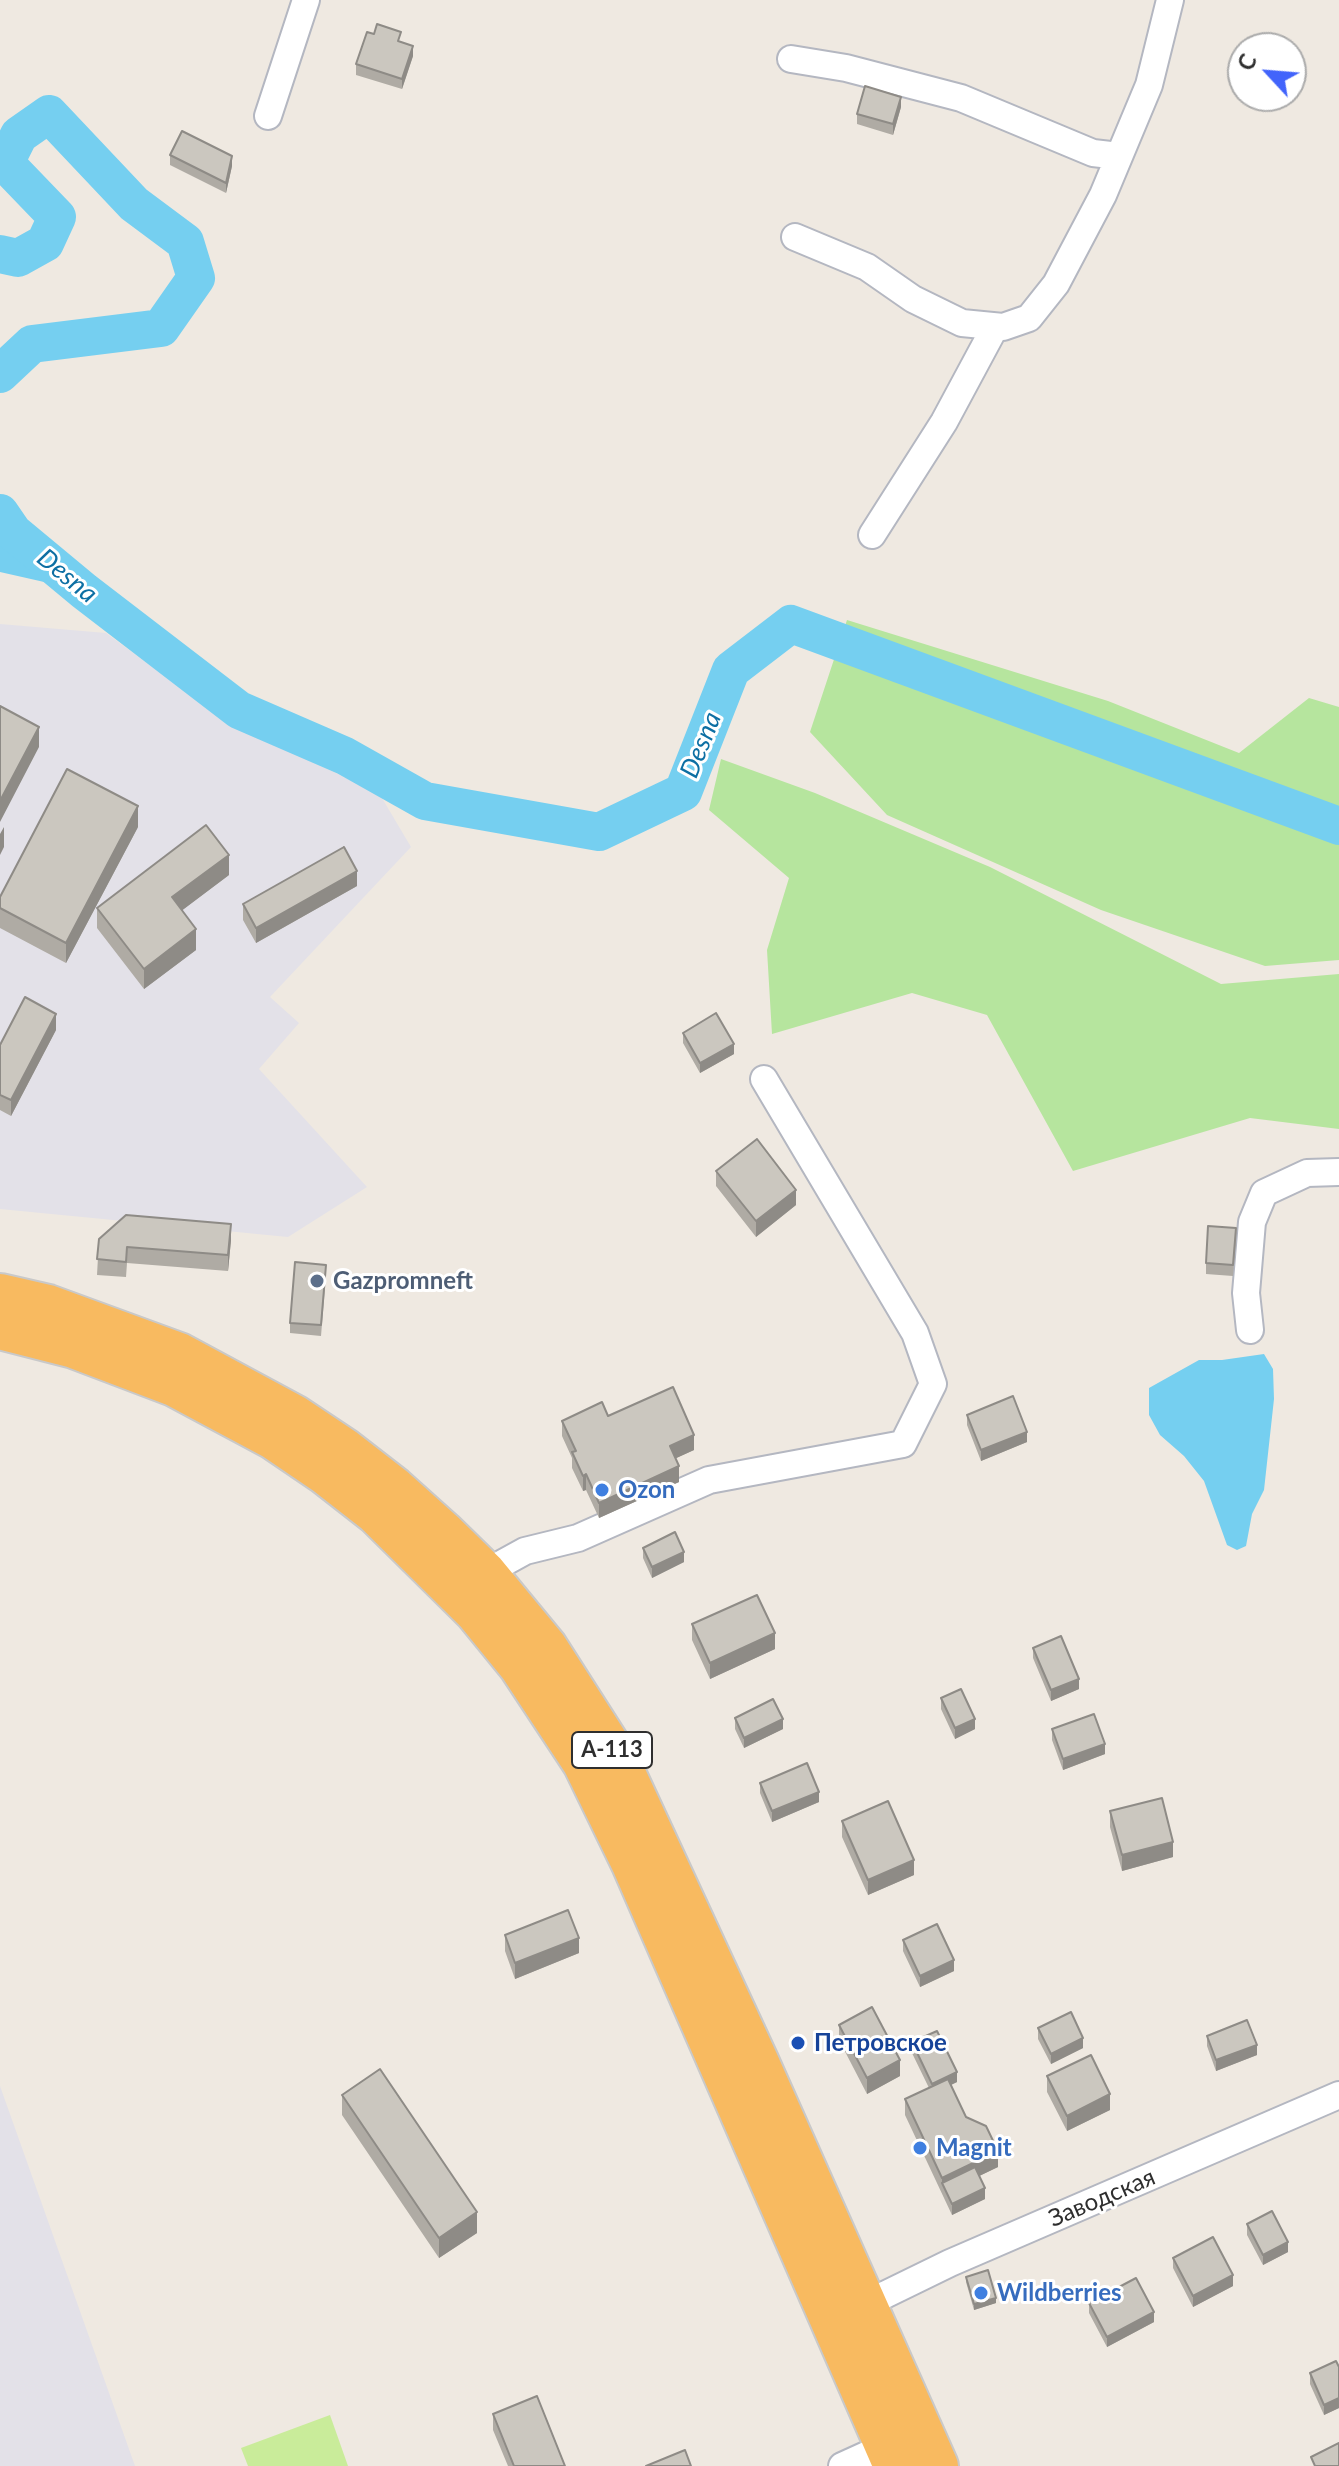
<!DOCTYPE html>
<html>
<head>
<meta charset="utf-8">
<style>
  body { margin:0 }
  #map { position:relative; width:1339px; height:2466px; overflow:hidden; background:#efe9e1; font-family:Lato,sans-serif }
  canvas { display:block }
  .north { position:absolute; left:1227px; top:32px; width:80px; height:80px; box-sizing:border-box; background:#fff; border:2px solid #ababab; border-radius:50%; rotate:296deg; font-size:22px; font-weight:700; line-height:32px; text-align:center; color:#2e2e2e }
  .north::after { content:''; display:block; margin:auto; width:28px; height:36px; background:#4264fb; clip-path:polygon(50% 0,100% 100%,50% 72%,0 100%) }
</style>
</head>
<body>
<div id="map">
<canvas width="1339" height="2466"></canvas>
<div class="north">С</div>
</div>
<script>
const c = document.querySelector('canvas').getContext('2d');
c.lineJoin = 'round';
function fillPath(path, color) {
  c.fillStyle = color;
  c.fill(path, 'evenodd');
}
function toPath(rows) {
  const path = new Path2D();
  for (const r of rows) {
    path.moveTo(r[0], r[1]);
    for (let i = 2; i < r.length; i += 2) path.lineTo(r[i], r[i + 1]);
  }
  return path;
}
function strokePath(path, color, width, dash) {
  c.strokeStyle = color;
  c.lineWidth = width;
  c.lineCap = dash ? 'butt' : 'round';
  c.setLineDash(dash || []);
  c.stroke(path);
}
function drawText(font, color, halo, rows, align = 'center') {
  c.font = font + ' Lato,sans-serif';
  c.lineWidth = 6;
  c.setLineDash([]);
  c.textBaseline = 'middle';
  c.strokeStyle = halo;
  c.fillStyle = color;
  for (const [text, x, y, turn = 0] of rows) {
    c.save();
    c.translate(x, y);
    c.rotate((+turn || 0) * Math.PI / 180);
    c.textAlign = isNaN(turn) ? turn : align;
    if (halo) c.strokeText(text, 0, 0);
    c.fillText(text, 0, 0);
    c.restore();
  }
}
const industrial = toPath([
  [0,624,106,633,230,724,379,793,411,847,270,997,299,1023,259,1069,367,1187,288,1237,0,1209],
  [0,2086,135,2466,0,2466]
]);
const green = toPath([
  [847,620,1108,701,1239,753,1309,698,1339,707,1339,960,1265,966,1101,910,887,815,810,732],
  [721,759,815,793,990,867,1221,984,1339,974,1339,1129,1250,1118,1073,1171,987,1015,912,993,772,1034,767,950,789,878,709,810]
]);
const pitch = toPath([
  [330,2415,348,2466,248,2466,241,2448]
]);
const water = toPath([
  [0,514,13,532,84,591,0,572],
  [1264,1354,1273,1369,1274,1399,1264,1490,1252,1514,1246,1546,1237,1550,1227,1545,1204,1481,1184,1456,1160,1435,1149,1415,1149,1388,1199,1360,1222,1360]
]);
const river = toPath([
  [0,254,18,258,45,243,57,217,5,163,19,135,49,114,134,204,185,242,196,278,161,328,32,344,0,374],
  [0,513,13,532,84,591,239,710,345,756,425,801,599,832,683,792,731,670,791,624,1339,826]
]);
const minor = toPath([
  [791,59,846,68,961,98,1093,153,1119,156],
  [268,116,306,0],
  [795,237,867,267,913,299,962,323,1003,327,1029,318,1056,284,1103,195,1149,85,1170,0],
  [872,535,944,422,995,327],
  [1250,1330,1246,1293,1252,1222,1264,1193,1307,1173,1339,1172],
  [485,1573,525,1551,578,1538,709,1480,903,1444,933,1384,915,1333,764,1079],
  [866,2304,950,2263,1339,2095],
  [842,2466,886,2446]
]);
const trunk = toPath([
  [0,1295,48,1306,179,1354,294,1416,345,1450,394,1488,443,1532,485,1573,546,1647,617,1758,758,2063,937,2466],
  [0,1328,74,1347,174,1385,273,1438,326,1474,376,1513,476,1612,520,1666,584,1763,633,1864,895,2466]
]);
const wall = toPath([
  [401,42,413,56,402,89,356,75,356,64],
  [901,107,893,135,857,124,857,114],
  [170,155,232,166,226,193,170,165],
  [138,827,66,963,0,928,0,897],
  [229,875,182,910,196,950,144,989,97,928,97,908],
  [357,886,256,943,243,920,243,904],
  [56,1030,11,1116,0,1110,0,1045],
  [683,1033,734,1054,700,1073,683,1043],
  [716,1171,796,1205,756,1237,716,1186],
  [1236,1238,1233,1276,1206,1274,1206,1263],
  [99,1239,231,1240,228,1271,127,1263,126,1277,97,1275],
  [326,1275,321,1336,290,1333,290,1323],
  [967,1415,1027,1442,981,1461,967,1425],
  [608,1416,694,1450,676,1458,679,1482,599,1518,586,1490,583,1491,572,1468,572,1458,562,1436,562,1421],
  [643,1548,684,1562,652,1578,643,1558],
  [692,1624,775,1649,710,1679,692,1640],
  [1033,1648,1079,1689,1051,1701,1033,1658],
  [941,1698,975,1729,955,1739,941,1709],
  [735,1718,783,1729,744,1748,735,1729],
  [1052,1729,1105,1754,1063,1770,1052,1740],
  [760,1783,819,1802,772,1822,760,1793],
  [1110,1811,1173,1857,1122,1871,1110,1827],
  [842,1821,914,1875,868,1895,842,1837],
  [505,1935,579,1953,515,1979,505,1951],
  [903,1940,954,1971,920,1987,903,1951],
  [839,2025,900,2076,867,2094,839,2040],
  [1038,2028,1083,2048,1051,2064,1038,2039],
  [1207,2036,1257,2055,1216,2071,1207,2046],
  [912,2042,957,2082,951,2085,966,2117,998,2167,979,2176,985,2199,952,2215,905,2115,905,2099,929,2088,912,2053],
  [1047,2076,1110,2110,1067,2131,1047,2092],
  [342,2095,477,2233,439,2258,342,2115],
  [1247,2224,1288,2252,1263,2265,1247,2235],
  [1173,2258,1233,2286,1193,2307,1173,2268],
  [966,2277,996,2303,974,2310,966,2282],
  [1089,2303,1154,2322,1107,2347,1089,2313],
  [1339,2367,1339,2408,1324,2415,1310,2384,1310,2373],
  [493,2414,565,2466,508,2466,493,2430]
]);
const shadedWall = toPath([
  [413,46,413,56,402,89,402,79],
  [901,97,901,107,893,135,893,124],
  [232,156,232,166,226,193,226,183],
  [39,727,39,747,0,822,0,801],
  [138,806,138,827,66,963,66,943],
  [4,827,4,847,0,855,0,834],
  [229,855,229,875,172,918,172,897],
  [357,871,357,886,256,943,256,928],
  [196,929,196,950,144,989,144,969],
  [56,1014,56,1030,11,1116,11,1100],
  [734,1044,734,1054,700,1073,700,1063],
  [796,1190,796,1205,756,1237,756,1221],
  [231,1224,231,1240,228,1271,228,1255],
  [1027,1432,1027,1442,981,1461,981,1450],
  [694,1435,694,1450,670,1461,670,1446],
  [679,1466,679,1482,599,1518,599,1503],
  [586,1474,586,1490,583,1491,583,1476],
  [684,1552,684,1562,652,1578,652,1567],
  [775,1633,775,1649,710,1679,710,1663],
  [1079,1679,1079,1689,1051,1701,1051,1690],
  [783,1719,783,1729,744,1748,744,1738],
  [975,1719,975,1729,955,1739,955,1728],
  [1105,1744,1105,1754,1063,1770,1063,1759],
  [819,1792,819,1802,772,1822,772,1811],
  [1173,1842,1173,1857,1122,1871,1122,1855],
  [914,1860,914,1875,868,1895,868,1880],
  [579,1938,579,1953,515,1979,515,1963],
  [954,1960,954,1971,920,1987,920,1976],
  [1083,2038,1083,2048,1051,2064,1051,2054],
  [1257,2045,1257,2055,1216,2071,1216,2060],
  [900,2060,900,2076,867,2094,867,2078],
  [957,2072,957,2082,932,2094,932,2084],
  [1110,2094,1110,2110,1067,2131,1067,2116],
  [998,2151,998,2167,946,2192,942,2183,942,2178],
  [985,2188,985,2199,952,2215,952,2204],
  [477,2212,477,2233,439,2258,439,2238],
  [1288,2242,1288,2252,1263,2265,1263,2255],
  [1233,2275,1233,2286,1193,2307,1193,2296],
  [996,2298,996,2303,974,2310,974,2304],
  [1154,2312,1154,2322,1107,2347,1107,2337],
  [1339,2398,1339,2408,1324,2415,1324,2405]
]);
const building = toPath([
  [377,24,401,32,398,41,413,46,402,79,356,64,367,32,374,34,377,24],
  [865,86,901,97,893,124,857,114,865,86],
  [182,131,232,156,226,183,170,155,182,131],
  [0,706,39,727,0,801,0,706],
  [67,769,138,806,66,943,0,908,0,897,67,769],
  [206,825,229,855,172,897,196,929,144,969,97,908,206,825],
  [344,847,357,871,256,928,243,904,344,847],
  [25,997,56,1014,11,1100,0,1095,0,1045,25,997],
  [716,1013,734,1044,700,1063,683,1033,716,1013],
  [757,1139,796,1190,756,1221,716,1171,757,1139],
  [126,1215,231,1224,228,1255,127,1247,126,1262,97,1259,99,1239,126,1215],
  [1208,1226,1236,1228,1233,1265,1206,1263,1208,1226],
  [295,1262,326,1265,321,1325,290,1323,295,1262],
  [673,1387,694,1435,670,1446,679,1466,599,1503,586,1474,583,1476,572,1452,576,1451,562,1421,602,1402,608,1416,673,1387],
  [1013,1396,1027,1432,981,1450,967,1415,1013,1396],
  [675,1532,684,1552,652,1567,643,1548,675,1532],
  [757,1595,775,1633,710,1663,692,1624,757,1595],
  [1061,1636,1079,1679,1051,1690,1033,1648,1061,1636],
  [961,1689,975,1719,955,1728,941,1698,961,1689],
  [773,1699,783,1719,744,1738,735,1718,773,1699],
  [1094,1714,1105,1744,1063,1759,1052,1729,1094,1714],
  [807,1763,819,1792,772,1811,760,1783,807,1763],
  [1162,1798,1173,1842,1122,1855,1110,1811,1162,1798],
  [888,1801,914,1860,868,1880,842,1821,888,1801],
  [568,1910,579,1938,515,1963,505,1935,568,1910],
  [937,1924,954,1960,920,1976,903,1940,937,1924],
  [872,2007,900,2060,867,2078,839,2025,872,2007],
  [1071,2012,1083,2038,1051,2054,1038,2028,1071,2012],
  [1247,2020,1257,2045,1216,2060,1207,2036,1247,2020],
  [937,2031,957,2072,932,2084,912,2042,937,2031],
  [1091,2055,1110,2094,1067,2116,1047,2076,1091,2055],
  [380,2069,477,2212,439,2238,342,2095,380,2069],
  [948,2079,966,2117,986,2126,998,2151,942,2178,905,2099,948,2079],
  [975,2167,985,2188,952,2204,942,2183,975,2167],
  [1272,2211,1288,2242,1263,2255,1247,2224,1272,2211],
  [1213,2237,1233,2275,1193,2296,1173,2258,1213,2237],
  [988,2270,996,2298,974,2304,966,2277,988,2270],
  [1136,2278,1154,2312,1107,2337,1089,2303,1136,2278],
  [1336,2361,1339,2367,1339,2398,1324,2405,1310,2373,1336,2361],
  [537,2396,565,2466,514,2466,493,2414,537,2396],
  [1339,2443,1339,2466,1315,2466,1311,2457,1339,2443],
  [685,2450,691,2466,646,2466,685,2450]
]);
const markers = [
  [317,1281,8,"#5c6f8a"],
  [602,1490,8,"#3f7fe0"],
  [798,2043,8,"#1a4fb4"],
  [920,2148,8,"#3f7fe0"],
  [981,2293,8,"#3f7fe0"]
];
const shields = [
  [612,1750,80]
];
const shieldNames = [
  ["А-113",612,1750]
];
const serviceNames = [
  ["Gazpromneft",333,1281]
];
const shopNames = [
  ["Ozon",618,1490],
  ["Magnit",936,2148],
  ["Wildberries",997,2293]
];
const transitNames = [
  ["Петровское",814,2043]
];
const streetNames = [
  ["Заводская",1102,2198,-23]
];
const waterNames = [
  ["Desna",67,576,39],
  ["Desna",701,745,-68]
];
fillPath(industrial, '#e3e1e8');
fillPath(green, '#b6e59e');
fillPath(pitch, '#c9ec9a');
fillPath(water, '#75cff0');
strokePath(river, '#75cff0', 38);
strokePath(minor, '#b4b7c1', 30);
strokePath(trunk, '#c9c9c9', 46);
strokePath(minor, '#fff', 26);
strokePath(trunk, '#f8ba60', 42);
fillPath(wall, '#afaba4');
fillPath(shadedWall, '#8e8b86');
fillPath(building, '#cbc7bf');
strokePath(building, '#8e8b86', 2);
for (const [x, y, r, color] of markers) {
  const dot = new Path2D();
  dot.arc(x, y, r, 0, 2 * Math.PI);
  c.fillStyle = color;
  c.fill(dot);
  strokePath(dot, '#fff', 3);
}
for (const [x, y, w] of shields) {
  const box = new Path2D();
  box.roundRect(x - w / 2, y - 18, w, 36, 6);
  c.fillStyle = '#fff';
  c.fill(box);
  strokePath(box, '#2e2e2e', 2);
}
drawText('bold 22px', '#2e2e2e', null, shieldNames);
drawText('bold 24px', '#4e5e75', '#fff', serviceNames, 'left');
drawText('bold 24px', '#366cbe', '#fff', shopNames, 'left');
drawText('bold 24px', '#164399', '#fff', transitNames, 'left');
drawText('24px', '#2e2e2e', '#fff', streetNames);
drawText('italic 26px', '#0d6fa3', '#fff', waterNames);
</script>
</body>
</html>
